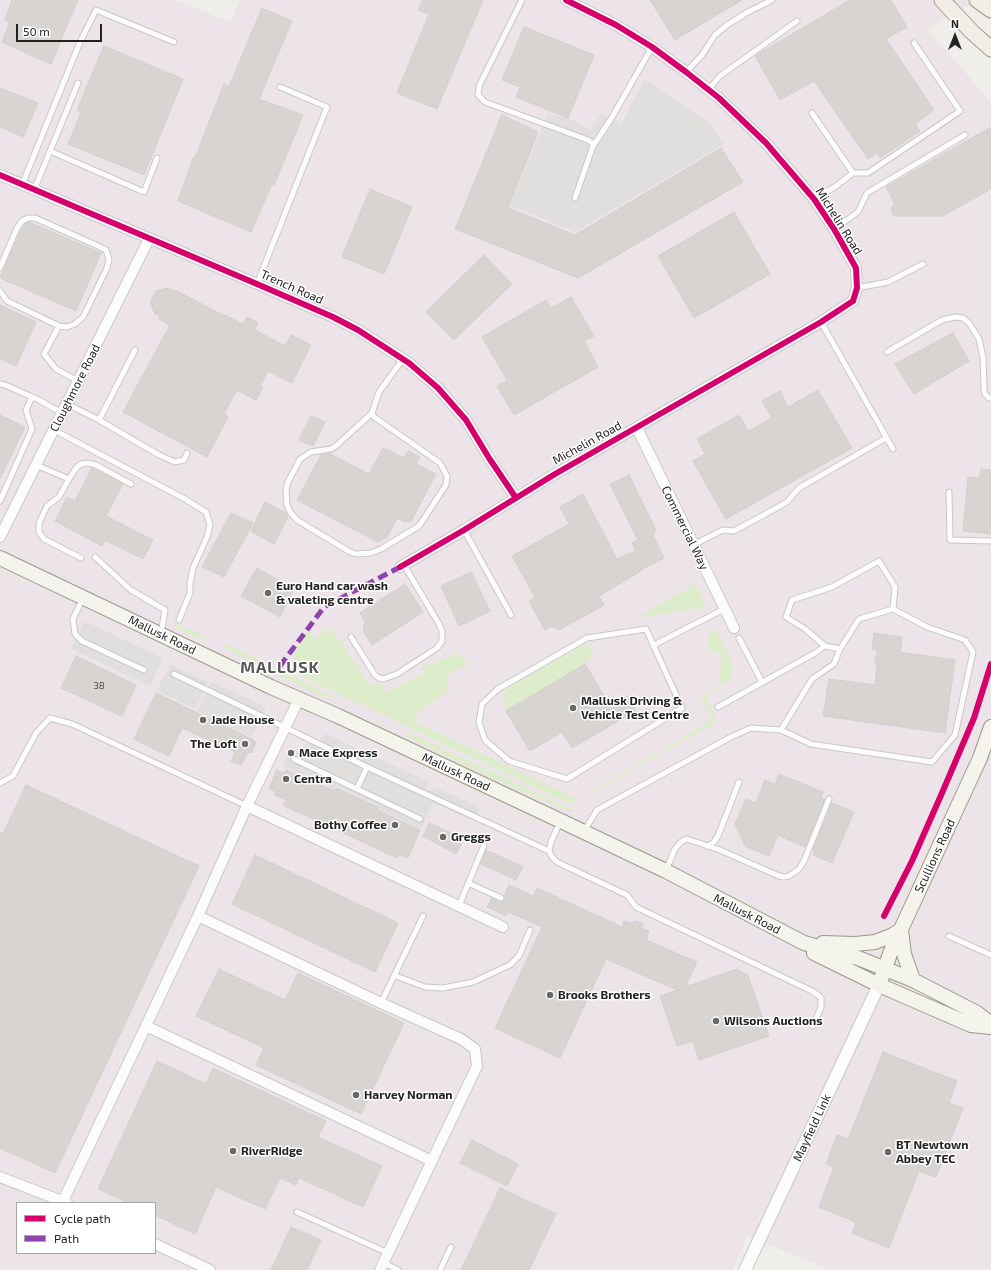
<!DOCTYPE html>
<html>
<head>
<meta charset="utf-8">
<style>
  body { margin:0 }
  #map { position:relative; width:991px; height:1270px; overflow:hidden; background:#f0eeeb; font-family:"Exo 2",sans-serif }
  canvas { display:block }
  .legend { position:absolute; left:16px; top:1202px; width:140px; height:52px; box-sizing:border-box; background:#fff; border:1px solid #a7a7a7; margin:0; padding:5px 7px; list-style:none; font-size:12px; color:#222 }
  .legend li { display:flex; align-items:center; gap:8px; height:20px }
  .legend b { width:20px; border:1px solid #a7a7a7 }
  .north { position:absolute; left:935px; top:16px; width:40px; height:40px; -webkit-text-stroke:3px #fff; paint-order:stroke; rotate:0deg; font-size:11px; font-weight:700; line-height:16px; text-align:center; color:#222 }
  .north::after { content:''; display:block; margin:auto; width:14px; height:18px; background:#222; clip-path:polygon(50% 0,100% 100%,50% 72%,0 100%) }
  .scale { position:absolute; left:16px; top:24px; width:86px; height:18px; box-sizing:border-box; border:2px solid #222; border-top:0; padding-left:5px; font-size:12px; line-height:14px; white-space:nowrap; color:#222; -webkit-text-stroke:3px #fff; paint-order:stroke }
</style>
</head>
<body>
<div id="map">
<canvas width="991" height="1270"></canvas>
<ul class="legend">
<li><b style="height:5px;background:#d6006c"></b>Cycle path</li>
<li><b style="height:5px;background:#8e44ad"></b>Path</li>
</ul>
<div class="north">N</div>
<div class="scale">50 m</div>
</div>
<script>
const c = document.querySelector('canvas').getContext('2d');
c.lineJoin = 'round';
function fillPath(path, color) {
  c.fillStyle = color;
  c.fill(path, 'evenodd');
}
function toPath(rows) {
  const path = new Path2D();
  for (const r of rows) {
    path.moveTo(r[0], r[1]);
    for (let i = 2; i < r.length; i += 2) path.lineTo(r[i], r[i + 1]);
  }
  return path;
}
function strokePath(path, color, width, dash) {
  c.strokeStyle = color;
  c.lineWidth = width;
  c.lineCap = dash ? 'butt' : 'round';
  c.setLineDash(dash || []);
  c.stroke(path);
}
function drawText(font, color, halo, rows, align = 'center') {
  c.font = font + ' "Exo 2",sans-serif';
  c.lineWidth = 3;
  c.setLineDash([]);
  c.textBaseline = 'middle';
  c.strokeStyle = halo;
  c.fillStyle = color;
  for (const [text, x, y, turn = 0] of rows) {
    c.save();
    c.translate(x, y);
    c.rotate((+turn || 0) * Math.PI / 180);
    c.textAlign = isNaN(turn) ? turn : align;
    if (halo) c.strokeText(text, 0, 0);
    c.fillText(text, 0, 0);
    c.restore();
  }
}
const industrial = toPath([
  [0,0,175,0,230,22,240,0,977,0,927,29,991,102,991,1270,830,1270,748,1236,732,1270,0,1270],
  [17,1203,155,1203,155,1253,17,1253]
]);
const grass = toPath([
  [696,584,704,602,701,612,697,607,691,610,637,617],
  [174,622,207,637,202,639,189,635,175,626],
  [331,627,371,687,380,683,386,692,424,674,422,662,429,666,458,652,469,666,456,670,448,676,447,691,432,703,430,705,415,714,418,723,577,799,570,804,299,675,292,653,308,631,317,638],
  [708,630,718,631,733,667,731,678,706,697,718,722,586,795,591,790,657,753,713,719,700,697,719,685,722,653,711,652,706,639,710,637],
  [223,643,261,660,259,666,225,649],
  [583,645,589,646,592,655,585,664,506,712,503,694,510,686],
  [267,664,339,699,322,696,265,669],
  [406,731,576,811,571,812,497,780,404,735]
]);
const parking = toPath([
  [645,79,709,122,724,144,575,232,510,205,548,114,568,118,591,130,601,114,621,124],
  [84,621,163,658,150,686,71,649],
  [170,664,208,682,195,709,157,691],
  [211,682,266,707,252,737,197,711],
  [324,733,429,782,426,789,430,790,434,787,478,806,480,810,468,819,433,803,421,829,378,809,379,806,335,785,333,789,283,766,291,748,301,753,305,744,320,742]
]);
const building = toPath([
  [12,0,78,0,51,64,2,42,10,22,5,20,12,0],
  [423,0,483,0,437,109,397,93,429,14,418,10,423,0],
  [650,0,742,0,675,40,650,0],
  [850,0,891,0,907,27,886,39,934,110,915,124,920,131,880,158,877,153,868,159,814,81,780,100,755,56,850,0],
  [262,8,292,21,259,99,303,115,274,185,272,184,251,232,178,201,193,158,195,158,224,84,229,87,262,8],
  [524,27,594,55,568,118,516,97,520,87,502,80,524,27],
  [104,46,183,79,144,175,68,144,81,113,77,110,104,46],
  [0,88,38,103,23,137,0,127,0,88],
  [502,115,538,132,508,208,575,235,721,148,743,182,578,278,455,229,502,115],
  [991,127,991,189,943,216,894,216,891,210,894,203,886,187,991,127],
  [370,189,412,207,384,274,342,257,370,189],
  [734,212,770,274,694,318,658,256,734,212],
  [29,222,101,253,76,311,0,278,21,230,25,224,29,222],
  [484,255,512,284,454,340,426,312,484,255],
  [168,288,174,291,175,290,225,316,225,315,243,324,247,317,258,323,255,330,285,346,291,335,311,345,292,383,268,371,260,387,263,388,256,400,237,390,224,414,228,417,207,457,123,412,170,325,159,319,160,316,155,314,150,302,156,291,168,288],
  [571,297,594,336,584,341,598,367,514,415,497,386,507,380,482,337,546,300,551,308,571,297],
  [0,305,36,322,16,366,0,359,0,305],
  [953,333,969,361,914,394,895,364,953,333],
  [818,390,852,448,726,519,693,461,705,454,697,439,739,415,748,431,772,418,762,401,780,391,788,407,818,390],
  [0,415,25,427,0,479,0,415],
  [311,416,325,422,313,446,299,440,311,416],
  [383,448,404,458,408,451,420,457,416,464,436,474,411,521,405,522,397,518,387,537,378,542,297,500,321,455,329,453,369,474,383,448],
  [92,468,123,484,106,516,153,540,143,559,105,540,102,546,55,521,67,497,75,501,92,468],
  [981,469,991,470,991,534,963,531,968,477,979,478,981,469],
  [629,475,656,530,653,535,664,558,640,570,641,571,599,596,604,605,559,630,552,626,545,630,529,601,535,597,512,556,569,524,560,507,583,494,617,559,636,551,632,543,638,540,610,484,629,475],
  [265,502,286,513,288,516,274,544,251,531,265,502],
  [231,513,253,523,224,577,202,567,231,513],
  [257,568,294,589,280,617,241,596,257,568],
  [471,572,490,611,459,626,441,586,471,572],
  [405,584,423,612,372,645,365,634,363,625,366,624,360,613,405,584],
  [874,633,902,637,900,652,955,660,945,733,823,716,829,679,875,685,877,666,875,664,875,660,878,650,872,649,874,633],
  [76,656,136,685,122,716,61,688,76,656],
  [585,664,610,706,627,696,636,711,572,748,562,732,530,751,506,711,585,664],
  [156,693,254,740,253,741,256,742,252,753,248,752,241,765,231,761,235,752,182,728,169,756,134,739,156,693],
  [277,770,284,774,286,770,334,791,336,788,378,807,377,810,420,830,408,858,399,854,397,858,283,805,286,800,275,795,276,792,269,788,277,770],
  [779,774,823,792,821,798,825,799,805,847,778,835,769,856,745,846,735,824,746,799,756,803,765,780,775,784,779,774],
  [26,785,199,866,55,1173,0,1148,0,832,3,834,26,785],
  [832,803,854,812,832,863,813,855,815,851,813,850,832,803],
  [429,823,464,839,456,854,423,836,429,823],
  [486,850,523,867,516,880,481,864,486,850],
  [255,855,398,923,375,972,232,904,255,855],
  [509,885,533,896,537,888,622,927,624,921,630,923,635,921,642,923,643,929,649,931,646,940,697,962,685,987,737,969,748,976,769,1036,699,1060,693,1041,677,1046,660,996,677,990,606,959,560,1058,495,1028,542,927,508,912,506,916,487,907,492,898,500,902,504,901,505,898,504,896,509,885],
  [219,969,285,1000,298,973,404,1023,361,1114,256,1065,264,1048,196,1016,219,969],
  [883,1052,957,1081,949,1103,963,1108,936,1177,919,1171,889,1248,852,1233,856,1222,819,1207,834,1167,826,1164,837,1135,848,1139,883,1052],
  [157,1061,206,1084,213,1068,326,1121,318,1137,382,1166,363,1207,299,1178,296,1185,280,1178,265,1209,216,1187,195,1234,155,1215,155,1203,128,1203,98,1189,157,1061],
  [472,1140,518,1164,507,1186,460,1163,472,1140],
  [500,1188,556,1214,529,1270,461,1270,500,1188],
  [291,1227,321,1240,307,1270,271,1270,291,1227]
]);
const service = toPath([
  [522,0,479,86,478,95,485,102,588,140,592,143,593,146,575,198],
  [686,72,702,55,715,35,727,25,748,12,772,0],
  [709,89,720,76,797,21],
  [812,113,853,173],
  [593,146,611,119,652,47],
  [50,151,144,192,157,158],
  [22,185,80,42,96,10,174,42],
  [34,190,78,83],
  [814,199,836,186,853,173,868,173,960,111,914,43],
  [834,229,858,212,867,193,965,135],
  [0,268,17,228,22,221,28,218,35,218,98,246,106,250,109,259,107,268,83,317,75,324,67,327,59,326,7,301,0,291],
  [257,284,327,107,280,87],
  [857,288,888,282,923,264],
  [821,322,893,449],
  [59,326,44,354,56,369,78,381],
  [887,352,942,320,955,317,963,318,969,323,979,339,983,357,984,390,985,394,989,398,991,398],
  [0,384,5,385,39,400,62,413],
  [67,404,99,420,135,350],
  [372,413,337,445,331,449,311,452,300,459,288,482,286,489,287,505,290,512,297,520,350,552,356,554,371,553,381,549,419,526,446,485,447,476,440,463,374,417,372,413,379,392,403,359],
  [99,420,159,455,175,462,184,460,187,453],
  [54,430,185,499,206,512,210,525,207,537,193,568,190,584,190,593,179,620],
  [36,465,69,479,59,497,47,506,39,523,39,532,44,539,81,558],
  [69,479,76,468,81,464,88,463,96,465,131,484],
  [949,492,950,540,991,541],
  [0,501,32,429,26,410,32,397],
  [464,530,511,615],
  [693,545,723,530,734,531,760,517,787,502,799,488,886,438],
  [95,557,131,590,165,610,161,634],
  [83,598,73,619,75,634,82,641,144,670],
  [646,629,682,708,567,779,509,761,485,740,479,723,482,704,498,689,587,638,646,629],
  [351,637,375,675,379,678,383,679,397,674,437,648,442,641,442,631,439,624,404,565],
  [739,638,762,682],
  [654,645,724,609],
  [840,649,825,646,805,629,786,617,792,600,832,587,879,561,895,587,893,609],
  [174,674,367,767,549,851],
  [718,707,815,653,825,646],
  [294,759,420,819],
  [0,783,13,776,36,733,50,718,72,724,247,806],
  [357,789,367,767],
  [560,822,551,842,549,851,552,857,557,862,627,895,636,907,814,992,821,998,821,1007,813,1026],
  [584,831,597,810,729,738,751,728,781,730,811,744,932,762,955,735,973,652,965,640,927,627,893,609,859,619,840,649,834,664,812,679,781,730],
  [708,846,714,842,718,836,739,782],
  [666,870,675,849,680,843,684,840,687,839,720,850,779,876,784,877,789,876,799,869,804,861,829,799],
  [468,883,501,898],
  [459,906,484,845],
  [949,936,991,955],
  [396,976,425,987,443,988,473,982,510,965,519,956,530,930],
  [381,1003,423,916],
  [297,1212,388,1253],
  [384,1263,398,1270],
  [440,1270,451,1247]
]);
const minor = toPath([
  [0,175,257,284,333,317,358,330,409,363,438,388,466,420,489,458,516,498],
  [637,428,734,628],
  [0,537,149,239],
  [400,567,464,530,555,474,821,322,853,301,857,288,856,268,834,229,814,199,766,143,719,98,686,72,652,47,616,25,566,0],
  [247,806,503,927],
  [198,916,381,1003,461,1039,475,1049,477,1066,380,1270],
  [146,1026,432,1161],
  [0,1177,67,1203],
  [63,1201,198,916,247,806,299,699],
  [155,1244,210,1270]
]);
const tertiary = toPath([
  [745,1270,879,985]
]);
const secondary = toPath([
  [0,558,271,687,338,716,561,821,666,871,804,943,858,958,913,980,977,1013,991,1024],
  [901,930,904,954,913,980],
  [823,943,855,944,875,942,891,936,901,930],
  [814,953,879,985,971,1025,991,1027],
  [879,985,891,951,980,758,991,727]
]);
const primary = toPath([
  [942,0,972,32,991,49],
  [977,0,991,10]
]);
const quiet = toPath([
  [280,666,324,607,400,567]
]);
const cycleway = toPath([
  [0,175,257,284,333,317,358,330,409,363,438,388,466,420,489,458,516,498],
  [400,567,464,530,555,474,821,322,853,301,857,288,856,268,834,229,814,199,766,143,719,98,686,72,652,47,616,25,566,0],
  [884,916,912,861,942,793,974,718,991,664]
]);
const markers = [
  [268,593,4,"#6a6968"],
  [573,708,4,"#6a6968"],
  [203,720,4,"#6a6968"],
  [245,744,4,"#6a6968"],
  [291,753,4,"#6a6968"],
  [286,779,4,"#6a6968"],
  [395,825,4,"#6a6968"],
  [443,837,4,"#6a6968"],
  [550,995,4,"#6a6968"],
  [716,1021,4,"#6a6968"],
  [356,1095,4,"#6a6968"],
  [233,1151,4,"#6a6968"],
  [888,1152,4,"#6a6968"]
];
const numberNames = [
  ["38",99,686]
];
const streetNames = [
  ["Michelin Road",839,221,58],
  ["Trench Road",292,287,24],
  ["Cloughmore Road",75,388,-63],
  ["Michelin Road",587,443,-29],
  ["Commercial Way",685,528,64],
  ["Mallusk Road",162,635,26],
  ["Mallusk Road",456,772,25],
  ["Scullions Road",935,856,-65],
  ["Mallusk Road",747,914,27],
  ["Mayfield Link",812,1128,-65]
];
const poiNames = [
  ["Euro Hand car wash",276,586],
  ["& valeting centre",276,600],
  ["Mallusk Driving &",581,701],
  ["Vehicle Test Centre",581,715],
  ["Jade House",211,720],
  ["The Loft",237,744,"right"],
  ["Mace Express",299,753],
  ["Centra",294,779],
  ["Bothy Coffee",387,825,"right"],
  ["Greggs",451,837],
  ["Brooks Brothers",558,995],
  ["Wilsons Auctions",724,1021],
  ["Harvey Norman",364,1095],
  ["BT Newtown",896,1145],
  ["Abbey TEC",896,1159],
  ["RiverRidge",241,1151]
];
const districtNames = [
  ["MALLUSK",280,668]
];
fillPath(industrial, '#ede4e9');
fillPath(grass, '#ddeccb');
fillPath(parking, '#e0dfde');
fillPath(building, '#d7d4d2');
strokePath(building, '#d3d0cc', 1);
strokePath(service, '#c9c8c7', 7);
strokePath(minor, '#c9c8c7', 12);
strokePath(tertiary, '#c9c8c7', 14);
strokePath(secondary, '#999a82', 16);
strokePath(primary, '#a79c86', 17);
strokePath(service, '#fdfcfc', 5);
strokePath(minor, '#fdfcfc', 10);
strokePath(tertiary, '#fdfcfc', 12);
strokePath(secondary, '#f4f4ed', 14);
strokePath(primary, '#f3ede7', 15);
strokePath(quiet, '#8e44ad', 5, [10, 5]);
strokePath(cycleway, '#d6006c', 6);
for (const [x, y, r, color] of markers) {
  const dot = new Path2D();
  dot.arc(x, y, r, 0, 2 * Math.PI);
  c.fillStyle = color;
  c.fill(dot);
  strokePath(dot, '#fff', 1.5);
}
drawText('10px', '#4f4e4e', null, numberNames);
drawText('12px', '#222', '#fff', streetNames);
drawText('bold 12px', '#222', '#fff', poiNames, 'left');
c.letterSpacing = '1px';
drawText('bold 16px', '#555', '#fff', districtNames);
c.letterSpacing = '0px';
</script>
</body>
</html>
